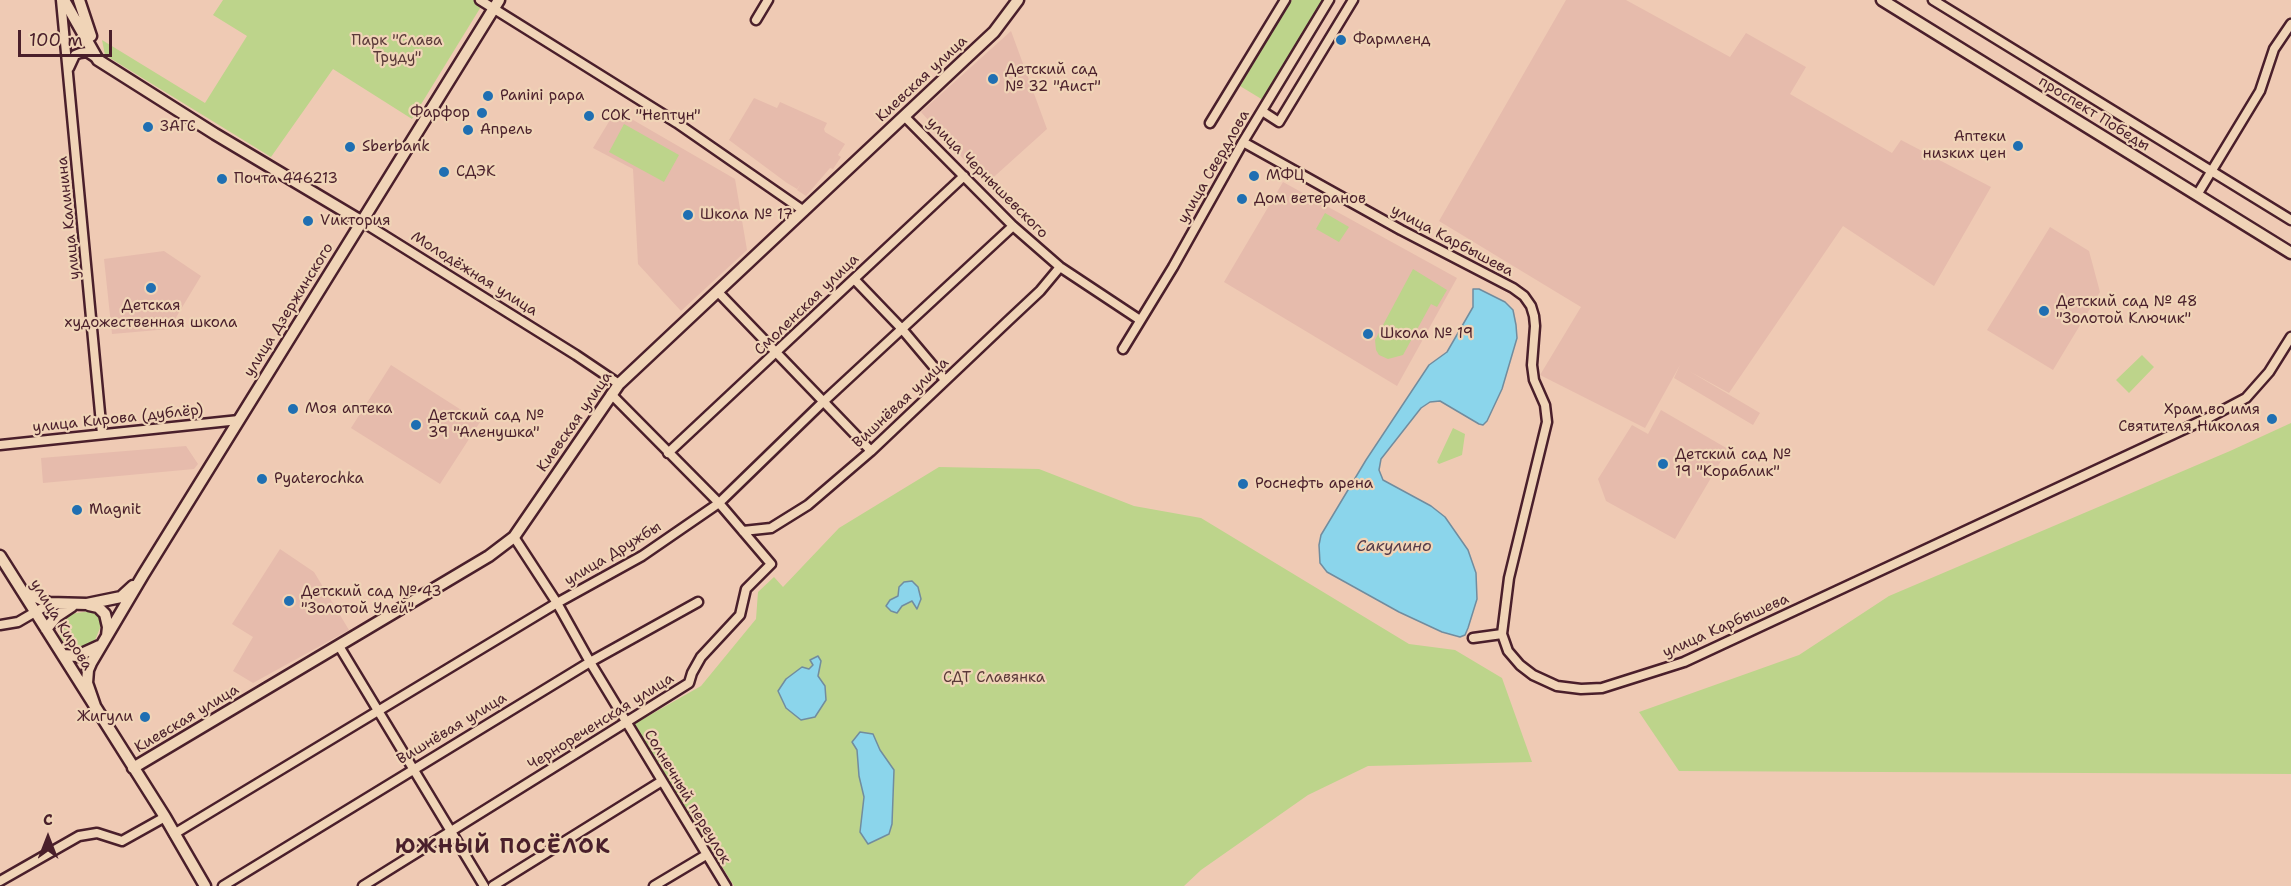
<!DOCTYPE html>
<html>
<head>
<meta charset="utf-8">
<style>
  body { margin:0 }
  #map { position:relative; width:2291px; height:886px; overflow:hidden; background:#efcab4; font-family:"Shantell Sans",sans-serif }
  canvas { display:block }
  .north { position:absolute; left:18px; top:808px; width:60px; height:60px; -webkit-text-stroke:4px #f0d4b7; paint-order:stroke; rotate:0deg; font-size:16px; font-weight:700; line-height:24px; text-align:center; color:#4a1f2b }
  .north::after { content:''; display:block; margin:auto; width:21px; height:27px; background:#4a1f2b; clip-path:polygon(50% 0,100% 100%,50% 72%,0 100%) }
  .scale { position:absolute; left:18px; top:30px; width:94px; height:27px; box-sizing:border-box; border:3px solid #4a1f2b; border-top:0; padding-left:8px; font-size:18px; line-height:21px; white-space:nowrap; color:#4a1f2b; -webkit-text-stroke:4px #f0d4b7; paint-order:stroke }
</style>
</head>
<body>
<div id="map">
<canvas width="2291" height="886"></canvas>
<div class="north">С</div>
<div class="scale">100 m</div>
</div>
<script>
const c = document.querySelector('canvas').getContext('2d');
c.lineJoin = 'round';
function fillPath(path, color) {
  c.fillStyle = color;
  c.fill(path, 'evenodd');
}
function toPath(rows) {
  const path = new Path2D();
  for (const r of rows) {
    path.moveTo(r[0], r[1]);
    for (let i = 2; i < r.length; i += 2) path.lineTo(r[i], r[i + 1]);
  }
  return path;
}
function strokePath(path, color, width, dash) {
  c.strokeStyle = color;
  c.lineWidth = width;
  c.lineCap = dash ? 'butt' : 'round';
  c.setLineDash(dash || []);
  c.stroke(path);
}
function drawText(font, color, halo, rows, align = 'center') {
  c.font = font + ' "Shantell Sans",sans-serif';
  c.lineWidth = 4.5;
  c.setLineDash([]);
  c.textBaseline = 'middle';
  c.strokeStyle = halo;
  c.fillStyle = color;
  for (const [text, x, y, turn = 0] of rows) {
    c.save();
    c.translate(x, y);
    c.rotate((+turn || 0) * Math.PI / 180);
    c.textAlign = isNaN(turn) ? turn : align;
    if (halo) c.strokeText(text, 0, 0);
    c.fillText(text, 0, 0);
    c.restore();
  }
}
const built = toPath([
  [1566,0,1626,0,1730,57,1746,33,1806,67,1790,94,1892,153,1901,140,1991,187,1934,286,1843,226,1729,393,1689,371,1760,413,1753,425,1674,378,1680,365,1645,428,1540,375,1581,307,1439,221],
  [1011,31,1047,129,986,184,921,112],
  [754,98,777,108,780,102,827,123,824,129,825,132,845,144,838,155,841,157,833,169,830,168,806,196,797,190,801,183,797,189,787,183,729,140],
  [616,110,735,179,747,250,681,311,638,264,633,169,593,148],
  [1283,182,1457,278,1397,386,1224,282],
  [2050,227,2089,251,2100,292,2053,370,1987,330],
  [164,251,201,276,169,329,112,334,104,259],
  [391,365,480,422,440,484,351,428],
  [1661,410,1728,449,1675,539,1606,501,1598,479,1632,425,1648,434],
  [186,446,198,464,194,469,43,483,41,458],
  [280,549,314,572,349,630,253,683,233,671,253,637,232,624]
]);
const green = toPath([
  [223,0,473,0,482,5,412,119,333,69,271,157,105,55,102,40,205,103,247,36,213,15],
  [1292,0,1323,0,1263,100,1240,86],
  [624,124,679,155,664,182,609,152],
  [1325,213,1349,227,1339,242,1316,229],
  [1413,269,1447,290,1437,307,1431,304,1403,355,1388,359,1379,355,1376,350,1375,340],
  [2142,355,2154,367,2129,393,2116,380],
  [2291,423,2291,774,1679,771,1639,712,1799,655,1889,596,2230,451],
  [1453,428,1465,434,1462,455,1439,464,1437,462],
  [939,467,1039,469,1134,506,1201,518,1409,644,1455,650,1502,678,1532,762,1368,766,1308,795,1201,870,1184,886,734,886,634,724,701,686,756,619,758,592,774,577,783,587,839,528],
  [91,611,99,614,101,618,102,623,96,638,90,646,82,650,68,647,60,637,58,629,64,618,70,614]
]);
const water = toPath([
  [1473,289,1479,289,1505,302,1513,310,1516,325,1517,338,1502,389,1487,421,1483,425,1479,424,1440,401,1430,402,1421,408,1381,459,1379,470,1383,480,1431,506,1445,517,1468,550,1476,573,1477,599,1468,628,1465,635,1460,637,1442,632,1399,612,1327,572,1320,563,1319,545,1321,535,1366,460,1429,365,1447,352,1473,307,1473,289],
  [912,581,918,587,921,599,917,609,912,601,902,606,897,613,891,611,886,606,890,600,898,596,899,587,904,582,912,581],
  [818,656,821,661,818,676,825,686,826,700,815,717,801,720,786,708,778,691,786,679,802,667,809,669,813,665,810,660,818,656],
  [860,732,873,734,880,750,894,770,892,824,889,834,868,844,860,832,864,797,859,776,857,750,852,742,860,732]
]);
const minor = toPath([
  [61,0,102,434],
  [480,0,677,123,804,211],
  [1933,0,2291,220],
  [756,20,768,0],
  [69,68,75,55,80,53,87,52,96,58],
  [1262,111,1279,122,1353,0],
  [904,116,1013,226,1060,267,1140,320],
  [1210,123,1285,0],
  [1243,142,1401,230,1513,288,1524,296,1531,306,1534,316,1535,326,1532,365,1534,380,1545,405,1547,422,1509,578,1502,634,1508,651,1520,665,1533,675,1557,686,1581,689,1602,688,1684,662,2210,417,2246,398,2269,372,2291,337],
  [2197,195,2260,91,2274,49,2291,24],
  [361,221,576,355,619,384],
  [854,279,902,329,945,380],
  [718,292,871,451],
  [1123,349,1173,267,1243,142,1329,0],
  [0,445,239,420],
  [668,453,964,176],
  [743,531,771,528,808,505,871,451,1008,321,1040,291,1060,267],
  [514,537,557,603,590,662,726,886],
  [0,625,18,622,42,608,55,605],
  [1473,638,1502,634],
  [339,646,484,886],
  [174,834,557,603,642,556,719,503,823,402,1013,226],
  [0,881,79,836,97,833,122,841,165,817],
  [223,886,590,662,698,602],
  [363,886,689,683,692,673,701,657,740,615,746,589,771,564,719,503,611,394],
  [493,886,662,781],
  [654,886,706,855]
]);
const major = toPath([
  [64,0,98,60,215,134,361,221],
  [79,0,91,36],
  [1882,0,2291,253],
  [0,556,165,817,205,886],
  [25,592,49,603,87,604,121,597,133,586],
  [89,605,98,607,105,614,108,627,107,636],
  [46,629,57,616,72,606],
  [63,655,77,656,99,646],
  [96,709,87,683,88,670,91,663,143,575,499,0],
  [133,768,489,556,514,537,619,384,964,60,994,32,1018,0]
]);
const markers = [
  [1341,40,6,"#1f6fb2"],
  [993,79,6,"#1f6fb2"],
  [488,96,6,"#1f6fb2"],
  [482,113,6,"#1f6fb2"],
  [589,116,6,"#1f6fb2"],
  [148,127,6,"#1f6fb2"],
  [468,130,6,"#1f6fb2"],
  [2018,146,6,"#1f6fb2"],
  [350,147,6,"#1f6fb2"],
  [444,172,6,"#1f6fb2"],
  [1254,176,6,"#1f6fb2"],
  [222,179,6,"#1f6fb2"],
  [1242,199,6,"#1f6fb2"],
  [688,215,6,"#1f6fb2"],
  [308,221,6,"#1f6fb2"],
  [151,288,6,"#1f6fb2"],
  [2044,311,6,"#1f6fb2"],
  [1368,334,6,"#1f6fb2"],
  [293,409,6,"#1f6fb2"],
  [2272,419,6,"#1f6fb2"],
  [416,425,6,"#1f6fb2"],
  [1663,464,6,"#1f6fb2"],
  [262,479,6,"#1f6fb2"],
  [1243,484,6,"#1f6fb2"],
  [77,510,6,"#1f6fb2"],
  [289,601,6,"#1f6fb2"],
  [145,717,6,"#1f6fb2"]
];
const poiNames = [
  ["Фармленд",1353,40],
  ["Детский сад",1005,70],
  ["№ 32 \"Аист\"",1005,87],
  ["Panini papa",500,96],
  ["Фарфор",470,113,"right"],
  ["СОК \"Нептун\"",601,116],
  ["ЗАГС",160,127],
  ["Апрель",480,130],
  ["Аптеки",2006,137,"right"],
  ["низких цен",2006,154,"right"],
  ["Sberbank",362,147],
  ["СДЭК",456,172],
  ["МФЦ",1266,176],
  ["Почта 446213",234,179],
  ["Дом ветеранов",1254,199],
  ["Школа № 17",700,215],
  ["Vиктория",320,221],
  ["Детский сад № 48",2056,302],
  ["\"Золотой Ключик\"",2056,319],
  ["Детская",151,306,"center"],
  ["художественная школа",151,323,"center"],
  ["Школа № 19",1380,334],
  ["Моя аптека",305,409],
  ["Храм во имя",2260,410,"right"],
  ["Святителя Николая",2260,427,"right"],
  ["Детский сад №",428,416],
  ["39 \"Аленушка\"",428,433],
  ["Детский сад №",1675,455],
  ["19 \"Кораблик\"",1675,472],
  ["Pyaterochka",274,479],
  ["Роснефть арена",1255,484],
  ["Magnit",89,510],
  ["Детский сад № 43",301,592],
  ["\"Золотой Улей\"",301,609],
  ["Жигули",133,717,"right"]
];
const parkNames = [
  ["Парк \"Слава",397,41],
  ["Труду\"",397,58],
  ["СДТ Славянка",994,678]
];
const streetNames = [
  ["Киевская улица",922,79,-43],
  ["проспект Победы",2094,114,32],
  ["улица Свердлова",1214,167,-60],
  ["улица Чернышевского",987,178,45],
  ["улица Калинина",69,218,-96],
  ["улица Карбышева",1452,241,28],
  ["Молодёжная улица",474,274,32],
  ["Смоленская улица",807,305,-44],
  ["улица Дзержинского",289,310,-58],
  ["Вишнёвая улица",901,403,-43],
  ["улица Кирова (дублёр)",118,419,-6],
  ["Киевская улица",575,422,-55],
  ["улица Дружбы",613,554,-31],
  ["улица Кирова",61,625,58],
  ["улица Карбышева",1726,626,-24],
  ["Киевская улица",187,719,-31],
  ["Чернореченская улица",601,722,-32],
  ["Вишнёвая улица",452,729,-31],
  ["Солнечный переулок",687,797,59]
];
const waterNames = [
  ["Сакулино",1394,547]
];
const districtNames = [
  ["ЮЖНЫЙ ПОСЁЛОК",503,848]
];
fillPath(built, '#e6bbac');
fillPath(green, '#bdd48b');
fillPath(water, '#8bd5eb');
strokePath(water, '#718c9e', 1.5);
strokePath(minor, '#4a1f2b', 13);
strokePath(major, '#4a1f2b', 15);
strokePath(minor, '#f0d4b7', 8);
strokePath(major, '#f0d4b7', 10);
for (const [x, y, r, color] of markers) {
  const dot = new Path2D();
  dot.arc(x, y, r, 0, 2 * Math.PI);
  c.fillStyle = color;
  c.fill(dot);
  strokePath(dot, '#f0d4b7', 2);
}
drawText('15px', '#4a1f2b', '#f0d4b7', poiNames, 'left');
drawText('15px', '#5b3a39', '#f0d4b7', parkNames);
drawText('15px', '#4a1f2b', '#f0d4b7', streetNames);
drawText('italic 16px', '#543a48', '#f0d4b7', waterNames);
c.letterSpacing = '1.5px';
drawText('bold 21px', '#4a1f2b', '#f0d4b7', districtNames);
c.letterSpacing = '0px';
</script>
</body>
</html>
